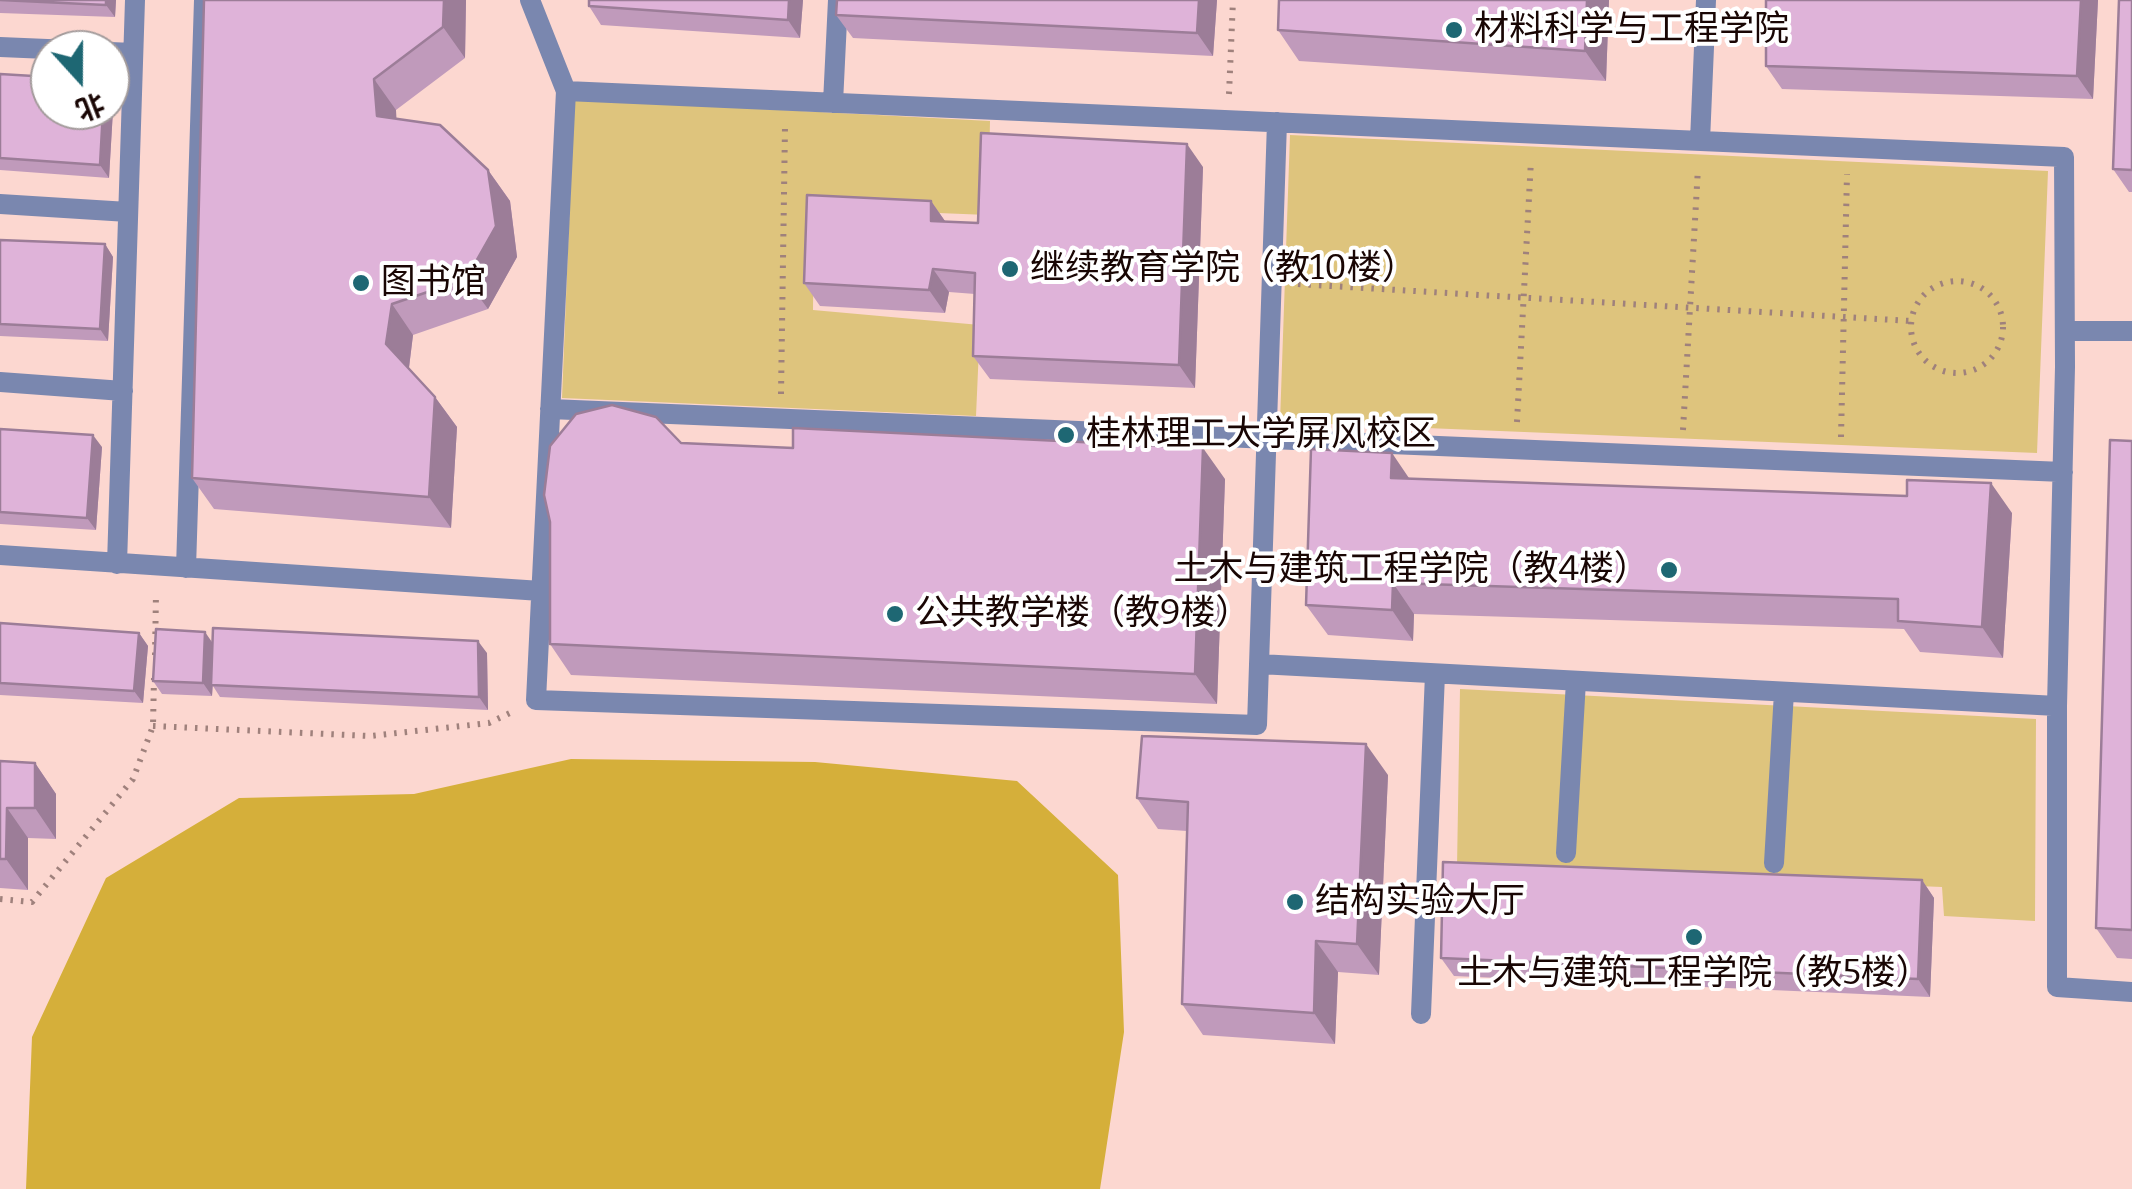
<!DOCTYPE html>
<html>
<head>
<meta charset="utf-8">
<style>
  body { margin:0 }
  #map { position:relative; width:2132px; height:1189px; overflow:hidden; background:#fcd7d0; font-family:Bitter,"Noto Sans SC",serif }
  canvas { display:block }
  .north { position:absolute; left:30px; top:30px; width:100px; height:100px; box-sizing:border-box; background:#fff; border:2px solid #a39b9b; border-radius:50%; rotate:159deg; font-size:28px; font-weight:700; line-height:40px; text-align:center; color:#190604 }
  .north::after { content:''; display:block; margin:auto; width:35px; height:45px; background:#1e6773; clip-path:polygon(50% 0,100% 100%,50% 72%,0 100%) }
</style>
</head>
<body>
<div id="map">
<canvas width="2132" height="1189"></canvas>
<div class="north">北</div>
</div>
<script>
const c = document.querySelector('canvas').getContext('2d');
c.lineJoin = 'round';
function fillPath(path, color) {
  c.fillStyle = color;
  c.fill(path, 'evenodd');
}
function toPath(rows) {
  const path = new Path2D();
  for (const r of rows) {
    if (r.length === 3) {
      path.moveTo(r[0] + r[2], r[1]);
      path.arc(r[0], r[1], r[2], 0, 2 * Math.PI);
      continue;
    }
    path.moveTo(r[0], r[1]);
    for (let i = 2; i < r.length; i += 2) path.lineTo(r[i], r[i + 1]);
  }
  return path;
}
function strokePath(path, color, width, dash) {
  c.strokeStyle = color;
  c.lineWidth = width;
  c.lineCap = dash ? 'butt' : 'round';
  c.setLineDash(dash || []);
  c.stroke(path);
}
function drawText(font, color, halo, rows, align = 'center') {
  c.font = font + ' Bitter,"Noto Sans SC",serif';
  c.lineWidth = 8;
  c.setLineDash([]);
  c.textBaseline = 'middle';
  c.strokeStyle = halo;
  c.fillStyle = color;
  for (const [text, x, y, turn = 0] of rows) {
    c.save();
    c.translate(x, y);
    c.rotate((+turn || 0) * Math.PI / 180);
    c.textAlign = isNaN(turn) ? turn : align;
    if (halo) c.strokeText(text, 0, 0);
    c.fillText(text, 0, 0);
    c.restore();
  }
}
const green = toPath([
  [574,99,990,121,988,215,814,208,813,310,980,325,976,416,562,398],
  [1290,135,2048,171,2037,453,1280,422],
  [1460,689,2036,719,2035,921,1944,916,1942,887,1457,867]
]);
const forest = toPath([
  [571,759,815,762,1017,781,1118,875,1124,1032,1100,1189,26,1189,32,1037,106,878,239,798,414,794]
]);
const path = toPath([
  [1229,94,1233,0],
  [1957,327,46],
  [1298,284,1911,321],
  [781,394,785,127],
  [1517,422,1531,160],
  [1683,430,1698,168],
  [1841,437,1847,174],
  [155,655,156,593],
  [153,726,370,736,489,723,512,712],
  [0,899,32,902,133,779,153,726,154,678]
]);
const lane = toPath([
  [530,0,566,91,536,700,1257,725,1277,122],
  [0,47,71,50],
  [110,52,133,53],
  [566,91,2064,157,2065,367,2057,706,2057,987,2132,992],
  [833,103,838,0],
  [1700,141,1706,0],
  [0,204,128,212],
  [2065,331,2132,331],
  [0,382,123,391],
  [550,409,2063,472],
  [0,555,541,591],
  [117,564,135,0],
  [186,568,204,0],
  [1259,664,2057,706],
  [1566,853,1576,681],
  [1774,863,1784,692],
  [1421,1014,1435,674]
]);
const wall = toPath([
  [0,0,116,0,115,17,0,13],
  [204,0,466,0,465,58,396,110,396,119,488,170,510,201,517,257,488,309,413,335,409,368,435,397,457,427,451,528,214,509,192,478],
  [803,0,800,38,601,25,589,6],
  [837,0,1217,0,1213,56,853,38,836,15],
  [1609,0,1606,81,1299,61,1278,30],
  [2098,0,2093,99,1782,89,1766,66],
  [2132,0,2132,192,2129,192,2113,169],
  [0,74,114,93,109,178,0,170],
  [1203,167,1195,388,990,379,973,356,975,294,949,292,945,313,820,306,804,283,931,201,945,221,978,223],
  [0,240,105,244,113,257,108,341,0,336],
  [0,429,102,447,96,530,0,524],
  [2132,441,2132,959,2117,958,2096,928],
  [681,443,1225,479,1217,704,571,675,550,644,550,522],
  [1410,479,2012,513,2003,658,1920,652,1904,629,1414,614,1413,641,1328,635,1306,605],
  [0,623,139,633,148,646,143,703,0,695],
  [213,643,487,653,488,710,220,697,213,686,212,696,162,694,153,681],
  [0,761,35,763,56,794,56,839,28,838,28,890,0,888],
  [1388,775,1379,975,1338,972,1335,1044,1203,1035,1182,1004,1187,831,1158,829,1137,798],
  [1922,880,1934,898,1930,997,1454,976,1441,958]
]);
const shadedWall = toPath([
  [106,0,116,0,115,17,106,5],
  [444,0,466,0,465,58,443,27],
  [789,0,803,0,800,38,788,20],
  [1199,0,1217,0,1213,56,1197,33],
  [1587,0,1609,0,1606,81,1585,51],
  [2081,0,2098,0,2093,99,2077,76],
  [374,79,396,110,398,147,377,116],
  [110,88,114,93,109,178,100,165,103,110,110,110],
  [1187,144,1203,167,1195,388,1179,365],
  [488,170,510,201,517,257,488,309,466,279],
  [931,201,947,224,931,221],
  [105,244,113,257,108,341,100,329],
  [933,269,949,292,945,313,929,290],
  [392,304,413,335,408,375,386,344],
  [435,397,457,427,451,528,429,497],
  [93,435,102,447,96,530,87,518],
  [1203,448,1225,479,1217,704,1195,674],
  [1392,453,1413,484,1391,478],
  [1991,483,2012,513,2003,658,1982,627],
  [1393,583,1414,614,1413,641,1392,610],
  [205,632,214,645,212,696,203,683],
  [139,633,148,646,143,703,134,691],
  [478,641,487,653,488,710,479,697],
  [1366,744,1388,775,1379,975,1357,944],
  [35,763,56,794,56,839,35,808],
  [7,808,28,838,28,890,6,859],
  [1922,880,1934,898,1930,997,1918,979],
  [1316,941,1338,972,1335,1044,1314,1013]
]);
const building = toPath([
  [0,0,106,0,106,5,0,0],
  [204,0,444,0,443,27,374,79,377,116,440,125,488,170,496,226,466,279,392,304,386,344,435,397,429,497,192,478,204,0],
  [589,0,789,0,788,20,589,6,589,0],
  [837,0,1199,0,1197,33,836,15,837,0],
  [1279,0,1587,0,1585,51,1278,30,1279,0],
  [1766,0,2081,0,2077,76,1766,66,1766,0],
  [2119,0,2132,0,2132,170,2113,169,2119,0],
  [0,74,50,77,50,110,103,110,100,165,0,158,0,74],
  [981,133,1187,144,1179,365,973,356,975,273,933,269,929,290,804,283,807,195,931,201,931,221,978,223,981,133],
  [0,240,105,244,100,329,0,324,0,240],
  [612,405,656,417,681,443,793,448,793,428,1203,448,1195,674,550,644,550,522,544,495,550,446,576,414,612,405],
  [0,429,93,435,87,518,0,512,0,429],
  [2110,440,2132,441,2132,930,2096,928,2110,440],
  [1311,449,1392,453,1391,478,1907,496,1907,480,1991,483,1982,627,1898,621,1898,599,1393,583,1392,610,1306,605,1311,449],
  [0,623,139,633,134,691,0,683,0,623],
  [213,628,478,641,479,697,211,685,213,628],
  [156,629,205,632,203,683,153,681,156,629],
  [1142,736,1366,744,1357,944,1316,941,1314,1013,1182,1004,1188,802,1137,798,1142,736],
  [0,761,35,763,35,808,7,808,6,859,0,859,0,761],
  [1443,862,1922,880,1918,979,1441,958,1443,862]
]);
const markers = [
  [1454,30,10,"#1e6773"],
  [1010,269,10,"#1e6773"],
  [361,283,10,"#1e6773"],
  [1066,435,10,"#1e6773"],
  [1669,570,10,"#1e6773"],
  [895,614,10,"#1e6773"],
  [1295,902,10,"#1e6773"],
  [1694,937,10,"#1e6773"]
];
const poiNames = [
  ["材料科学与工程学院",1474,30],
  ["继续教育学院（教10楼）",1030,269],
  ["图书馆",381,283],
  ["桂林理工大学屏风校区",1086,435],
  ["土木与建筑工程学院（教4楼）",1649,570,"right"],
  ["公共教学楼（教9楼）",915,614],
  ["结构实验大厅",1315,902],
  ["土木与建筑工程学院（教5楼）",1694,974,"center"]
];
fillPath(green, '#dec47d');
fillPath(forest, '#d5af3a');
strokePath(path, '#9f817c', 6, [2.5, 8]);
strokePath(lane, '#7a87af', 20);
fillPath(wall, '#c09abb');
fillPath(shadedWall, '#9c7d98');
fillPath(building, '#dfb3d9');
strokePath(building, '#9c7d98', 2.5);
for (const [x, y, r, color] of markers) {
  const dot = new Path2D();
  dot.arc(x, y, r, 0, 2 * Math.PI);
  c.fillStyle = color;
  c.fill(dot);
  strokePath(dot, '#fff', 4);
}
drawText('35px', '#190604', '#fff', poiNames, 'left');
</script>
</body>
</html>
